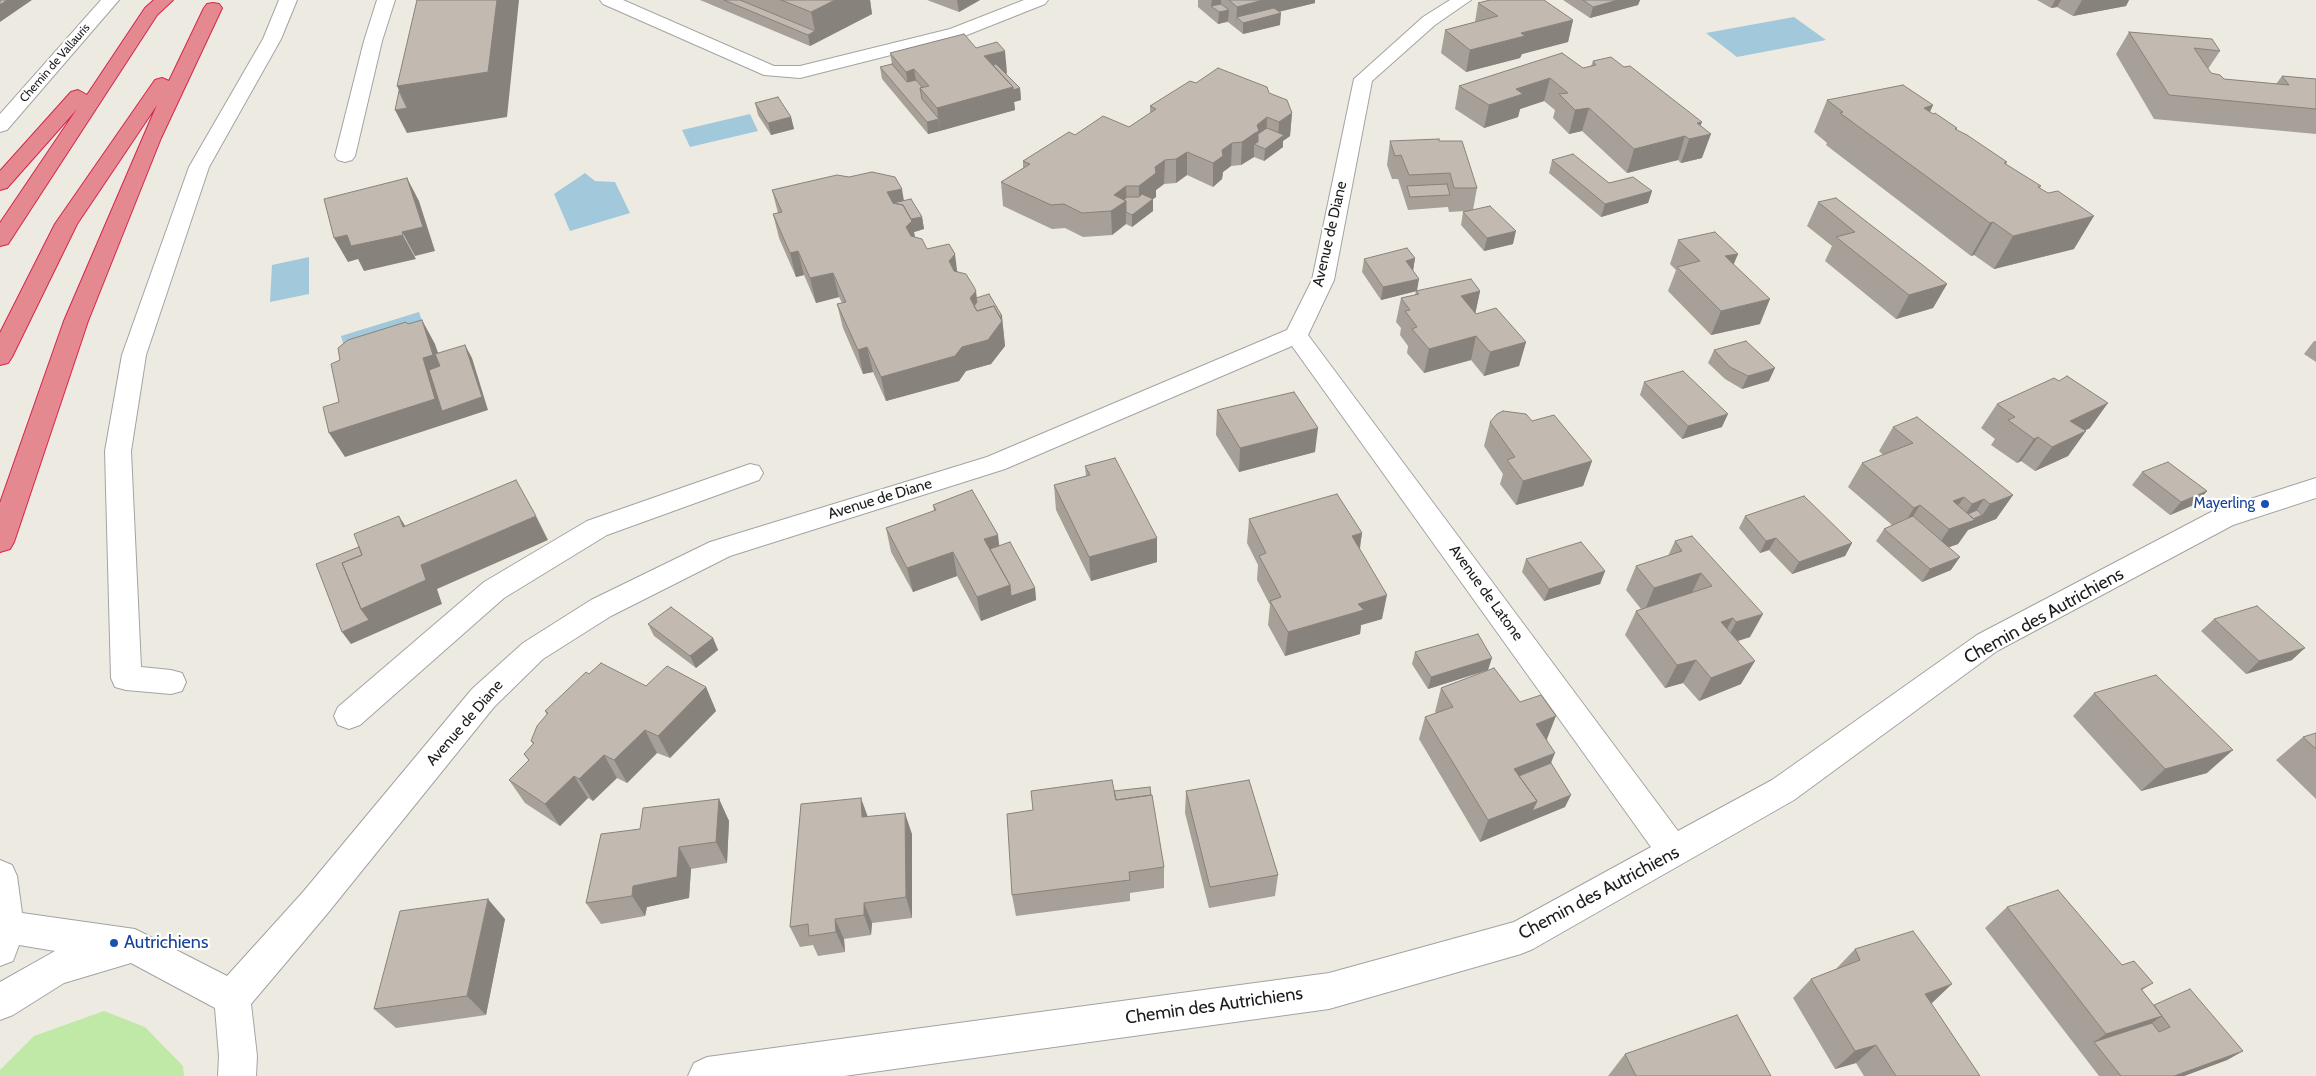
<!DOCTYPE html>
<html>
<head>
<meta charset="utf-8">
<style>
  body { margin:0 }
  canvas { display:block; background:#edebe1 }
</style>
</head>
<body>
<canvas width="2316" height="1076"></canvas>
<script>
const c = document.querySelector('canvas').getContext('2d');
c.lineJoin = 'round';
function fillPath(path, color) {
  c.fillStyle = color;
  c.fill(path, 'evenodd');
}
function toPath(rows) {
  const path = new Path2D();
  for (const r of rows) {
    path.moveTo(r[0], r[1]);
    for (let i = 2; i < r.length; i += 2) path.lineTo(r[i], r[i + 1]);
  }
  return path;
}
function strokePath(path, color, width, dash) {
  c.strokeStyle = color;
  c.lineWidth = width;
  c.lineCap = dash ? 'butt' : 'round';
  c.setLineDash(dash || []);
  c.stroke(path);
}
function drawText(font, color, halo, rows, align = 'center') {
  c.font = font + ' Cabin,sans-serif';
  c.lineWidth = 4.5;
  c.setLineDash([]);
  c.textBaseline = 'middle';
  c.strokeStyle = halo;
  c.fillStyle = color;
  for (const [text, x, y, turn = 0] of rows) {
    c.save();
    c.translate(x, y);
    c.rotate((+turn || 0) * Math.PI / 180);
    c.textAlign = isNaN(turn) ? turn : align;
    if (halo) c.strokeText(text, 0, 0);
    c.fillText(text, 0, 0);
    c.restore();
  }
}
const grass = toPath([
  [104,1011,145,1027,183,1066,184,1076,0,1076,0,1070,34,1036]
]);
const water = toPath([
  [1794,17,1826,40,1737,57,1706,33],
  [750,114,758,131,690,147,682,130],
  [585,173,595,181,615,182,630,213,570,231,554,194],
  [309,257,309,294,270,302,272,265],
  [419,312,425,330,346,355,341,336]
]);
const minor = toPath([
  [101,0,119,0,7,130,0,132,0,114,101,0],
  [279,0,297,0,281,39,209,167,146,355,131,451,141,667,171,670,182,673,186,682,182,691,171,694,126,690,115,687,111,678,105,451,122,355,189,167,263,39,279,0],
  [377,0,395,0,382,41,355,156,352,160,345,162,338,160,335,156,364,41,377,0],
  [600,0,623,0,774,66,800,66,950,29,1024,0,1048,0,1045,4,962,37,800,78,764,75,603,4,600,0],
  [1450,0,1471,0,1435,25,1372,81,1334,280,1308,335,1678,831,1772,780,1977,635,2213,511,2316,478,2316,498,2233,525,1997,651,1794,800,1533,949,1521,954,1329,1009,844,1076,688,1076,694,1063,707,1057,1329,973,1514,922,1651,847,1292,346,1005,469,730,556,611,616,543,659,494,707,327,914,251,1004,257,1056,256,1076,218,1076,219,1056,215,1008,131,963,64,983,13,1015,0,1020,0,982,55,951,19,945,13,961,0,966,0,860,12,865,17,876,22,913,135,929,227,976,303,892,472,689,523,643,591,600,710,542,987,457,1287,330,1312,280,1354,79,1423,17,1450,0],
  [750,464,759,466,763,473,759,480,607,535,504,598,360,725,349,729,338,725,334,716,338,707,484,582,587,521,750,464]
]);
const highway = toPath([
  [154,0,173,0,157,15,8,244,0,246,0,223,77,109,7,188,0,190,0,171,71,92,78,90,87,95,145,8,154,0],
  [213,3,219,4,222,8,161,138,88,321,14,542,10,549,0,552,0,503,64,321,157,105,77,224,12,357,8,363,0,365,0,333,55,224,155,80,162,78,169,81,204,8,207,4,213,3]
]);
const wall = toPath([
  [700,0,870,0,872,14,810,46],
  [927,0,980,0,959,12],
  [1198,0,1221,0,1221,1,1221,0,1315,0,1315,3,1279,12,1280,25,1243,34,1228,22,1218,24,1198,7],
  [1563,0,1640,0,1638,5,1590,18],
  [2037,0,2129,0,2126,6,2073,16,2057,7,2051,8],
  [1478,3,1573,20,1568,42,1522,54,1520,58,1466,72,1441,53,1445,30,1475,22],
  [2129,32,2220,51,2208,69,2211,73,2224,79,2276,84,2282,76,2316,79,2316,134,2154,119,2116,54],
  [976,48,1007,73,1006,74,1020,88,1021,100,1014,102,1015,110,928,134,882,79,880,67,892,64,890,53],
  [1593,61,1700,126,1702,158,1681,163,1678,160,1627,173,1582,131,1569,134,1553,118,1555,110,1544,101,1520,109,1518,117,1484,128,1455,109,1459,86,1583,68,1591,66],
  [1196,83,1269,93,1292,113,1290,136,1283,141,1283,147,1264,161,1254,157,1241,165,1231,166,1223,172,1222,179,1213,187,1187,175,1176,183,1164,184,1156,190,1156,197,1153,199,1153,211,1132,227,1126,224,1112,235,1083,237,1065,228,1052,229,1003,206,1001,182,1023,168,1023,161,1075,135,1129,127,1150,113,1150,106],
  [1827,100,1933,105,1930,112,1957,128,1956,130,2007,162,2006,164,2040,188,2074,249,1994,269,1974,255,1971,256,1826,145,1827,143,1814,132],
  [755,103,791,117,794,129,771,135,758,115],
  [1390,141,1439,141,1477,188,1473,210,1513,244,1484,251,1461,225,1463,212,1466,211,1449,212,1448,207,1408,210,1398,179,1392,179,1387,165],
  [1552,160,1609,183,1652,191,1648,203,1601,217,1549,173],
  [772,190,904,200,922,217,924,229,914,232,915,237,927,249,958,272,976,298,1003,328,1005,346,991,364,966,371,959,381,886,401,873,372,863,374,843,328,837,304,842,303,839,297,816,303,804,275,796,277,779,238,773,214,778,213],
  [1818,202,1947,284,1933,308,1896,319,1825,261,1832,246,1807,226],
  [1678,240,1738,254,1733,264,1760,324,1711,335,1668,291,1676,270,1670,264],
  [1415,258,1413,271,1417,291,1480,291,1475,314,1526,342,1519,366,1484,376,1471,360,1424,373,1407,353,1408,346,1400,335,1401,328,1396,322,1401,298,1415,295,1416,291,1381,300,1362,272,1364,259],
  [2314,341,2316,341,2316,362,2304,354],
  [1714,350,1769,381,1742,389,1725,379,1708,363],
  [1644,382,1722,427,1682,439,1640,395],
  [1997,404,2090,428,2084,431,2086,431,2068,456,2035,471,2021,461,2017,463,1991,445,1995,439,1981,428],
  [1217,410,1315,452,1239,472,1216,435],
  [1532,421,1592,461,1583,486,1516,505,1500,484,1503,474,1484,446,1490,422],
  [1893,427,2013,495,1996,519,1968,530,1958,544,1949,547,1951,570,1922,582,1876,541,1884,529,1892,525,1848,487,1862,463,1883,455,1879,451],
  [1085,466,1157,562,1091,581,1056,510,1054,485,1086,476],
  [2142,472,2207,491,2196,504,2170,515,2132,485],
  [933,505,999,546,1035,588,1036,600,981,621,957,576,913,592,891,552,886,528,934,511],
  [1745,516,1852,543,1845,556,1792,574,1769,550,1760,553,1739,528],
  [1249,519,1362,533,1360,549,1382,619,1361,625,1360,634,1285,656,1268,625,1270,605,1257,580,1258,565,1247,543],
  [1692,536,1750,637,1738,641,1741,684,1699,701,1683,683,1665,688,1625,635,1636,611,1641,609,1626,590,1636,566,1668,556,1675,541],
  [1526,559,1605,571,1600,584,1544,601,1522,572],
  [2214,619,2292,660,2246,674,2201,631],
  [648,624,713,638,718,650,696,668,654,636],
  [1415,652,1488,670,1428,689,1412,664],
  [589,674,646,686,706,687,716,711,670,758,657,753,627,783,617,778,593,801,588,798,560,826,525,803,509,780,529,761,524,754,533,744,531,741,547,715,545,711],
  [1441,688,1547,739,1551,763,1565,807,1480,842,1419,739,1425,717,1436,713,1435,712],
  [2094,693,2207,773,2141,791,2073,716],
  [2316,733,2316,799,2276,760,2303,737],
  [1114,791,1151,795,1164,867,1164,888,1130,893,1130,901,1016,916,1012,895,1033,810],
  [1186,791,1278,875,1275,896,1209,908,1185,813],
  [719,799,729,821,727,863,691,869,689,898,647,907,645,916,601,924,586,903,640,829],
  [868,817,912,834,912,918,872,923,871,935,844,939,845,952,818,956,813,945,800,947,790,927],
  [2007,907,2122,965,2153,983,2142,990,2153,1005,2243,1051,2227,1060,2184,1076,2099,1076,1985,928],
  [505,919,486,1015,396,1028,374,1009],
  [1855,949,1931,1003,1980,1076,1864,1076,1856,1063,1835,1069,1793,998,1811,979,1836,969],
  [1625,1054,1771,1076,1608,1076]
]);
const shadedWall = toPath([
  [0,0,32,0,0,22],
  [497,0,519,0,507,117,407,133,395,110,407,108,397,86],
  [835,0,870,0,872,14,810,46,808,35,815,31,811,12],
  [957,0,980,0,959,12],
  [1212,0,1221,0,1221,12,1229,10,1228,21,1218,24,1219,12,1211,6],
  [1263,0,1315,0,1315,3,1273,13,1281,13,1280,25,1243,34,1243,23,1237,17,1236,29,1237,7],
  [1618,0,1640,0,1638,5,1590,18,1593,7],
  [2055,0,2061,0,2057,7,2051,8],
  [2082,0,2129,0,2126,6,2073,16],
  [1573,20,1568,42,1522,54,1520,58,1466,72,1470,50,1521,33],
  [1005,51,1007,73,995,77,984,56],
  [914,69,918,92,909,94,906,72],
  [1550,78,1544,101,1520,109,1518,117,1484,128,1489,105,1516,89],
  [1013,87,1020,88,1021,100,1014,102,1015,110,940,131,937,108],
  [1933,105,1918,137,1924,108],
  [1589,108,1582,131,1569,134,1575,110],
  [1292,113,1290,136,1283,141,1283,147,1264,161,1265,149,1278,139,1279,122],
  [791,117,794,129,771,135,768,123],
  [1267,117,1266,140,1254,144,1254,157,1241,165,1242,142,1257,125],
  [939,119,940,131,928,134,927,122],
  [1702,122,1696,137,1711,134,1702,158,1681,163,1689,139,1697,123],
  [1685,136,1678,160,1627,173,1634,149],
  [1232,143,1231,166,1223,172,1222,179,1213,187,1213,163,1222,150],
  [1187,152,1187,175,1176,183,1176,159],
  [1165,160,1164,184,1156,190,1156,197,1139,209,1139,186,1155,167],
  [407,178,419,201,435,251,415,256,402,232],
  [1126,186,1127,210,1126,211,1126,224,1112,235,1111,211,1114,195],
  [902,189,906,213,897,215,887,192],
  [1652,191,1648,203,1601,217,1605,204],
  [1153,199,1153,211,1132,227,1132,215],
  [2094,216,2074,249,1994,269,2013,236],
  [922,217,924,229,914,232,916,244,910,251,906,227,907,220],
  [1993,222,1974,255,1971,256,1990,223],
  [1516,231,1513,244,1484,251,1487,238],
  [347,235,403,235,416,259,364,271,358,259,348,262,334,238],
  [798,251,804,275,796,277,790,253],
  [955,254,958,278,949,261],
  [1738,254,1728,278,1725,256],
  [1415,258,1413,271,1406,261],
  [833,273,839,297,816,303,810,278],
  [1419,279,1417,291,1381,300,1383,287],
  [1947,284,1933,308,1896,319,1909,295],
  [976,291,979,315,970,298],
  [1480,291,1475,315,1461,296],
  [1770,299,1760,324,1711,335,1721,311],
  [1002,316,1005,346,991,364,966,371,959,381,886,401,881,377,979,322],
  [422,320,435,344,447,379,465,345,472,358,488,410,345,457,329,433,423,358],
  [1476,336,1471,360,1424,373,1429,349],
  [1526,342,1519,366,1484,376,1490,352],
  [867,347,873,372,863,374,858,350],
  [1775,368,1769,381,1742,389,1748,376],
  [2108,403,2090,428,2053,446,2070,421],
  [1728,414,1722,427,1682,439,1688,426],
  [1318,428,1315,452,1239,472,1240,448],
  [2086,431,2068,456,2035,471,2052,447],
  [2038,437,2021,461,2017,463,2034,439],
  [1592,461,1583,486,1516,505,1523,481],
  [2207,491,2196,504,2170,515,2181,502],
  [2013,495,1996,519,1973,528,1990,504],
  [1964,497,1950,517,1953,501],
  [1984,499,1970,520,1982,515,1973,528,1968,530,1958,544,1933,553,1949,529,1959,524,1972,504],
  [1920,505,1905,529,1899,532,1914,508],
  [399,516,414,540,403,527],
  [536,516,548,540,437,589,442,604,351,644,342,632,361,609,421,565],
  [1362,533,1358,557,1352,536],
  [998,535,1001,559,992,562,984,539],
  [1157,538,1157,562,1091,581,1089,557],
  [1776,538,1769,550,1760,553,1766,541],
  [1852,543,1845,556,1792,574,1799,562],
  [953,552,957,576,913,592,907,568],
  [1960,557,1951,570,1922,582,1930,569],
  [1605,571,1600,584,1544,601,1549,589],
  [1701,573,1690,597,1644,612,1654,588],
  [1010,585,1035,588,1036,600,981,621,977,597],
  [1387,595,1382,619,1361,625,1360,634,1285,656,1288,632,1358,604],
  [1763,614,1750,637,1724,645,1736,622],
  [1733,618,1720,642,1721,622],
  [713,638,718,650,696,668,690,656],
  [2305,648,2292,660,2246,674,2259,661],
  [1492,658,1488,670,1428,689,1431,677],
  [1696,660,1683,683,1665,688,1677,665],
  [1755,661,1741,684,1699,701,1711,678],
  [706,687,716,711,670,758,658,736],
  [1556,716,1547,739,1527,747,1536,724],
  [645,730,657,753,627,783,614,760],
  [2233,750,2207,773,2141,791,2165,769],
  [1555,753,1546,775,1510,780,1514,769],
  [604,755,617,778,593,801,579,779],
  [574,776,588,798,560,826,545,804],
  [1571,795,1565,807,1480,842,1488,820,1537,801],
  [861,798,869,820,862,817],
  [719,799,729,821,727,863,716,842],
  [905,813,912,834,912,918,906,897],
  [679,847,691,869,689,898,647,907,645,916,632,896,633,886],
  [488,899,505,919,486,1015,467,996],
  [864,903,872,923,871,935,864,915],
  [835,919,844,939,845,952,836,932],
  [1952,984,1931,1004,1925,994],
  [2162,1016,2134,1035,2094,1042,2106,1034],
  [1876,1045,1856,1063,1835,1069,1855,1051],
  [2243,1051,2227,1060,2184,1076,2174,1076]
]);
const building = toPath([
  [0,0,7,0,0,5,0,0],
  [417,0,497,0,488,72,397,86,417,0],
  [724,0,740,0,815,31,808,35,724,0],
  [781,0,835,0,811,12,781,0],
  [1229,0,1263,0,1237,7,1229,0],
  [1490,0,1544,0,1573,20,1521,33,1525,36,1470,50,1445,30,1498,16,1478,3,1490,0],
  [1583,0,1618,0,1593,7,1583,0],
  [1221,4,1229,10,1219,12,1211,6,1221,4],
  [1274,8,1281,13,1243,23,1237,17,1274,8],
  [2129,32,2212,39,2220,51,2194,48,2211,73,2220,75,2224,79,2289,85,2282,76,2316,79,2316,109,2169,95,2129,32],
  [964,34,976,48,997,42,1005,51,984,56,1013,87,937,108,920,88,929,86,914,69,906,72,890,53,964,34],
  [1562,53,1583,68,1596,65,1593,61,1611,57,1624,67,1630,66,1702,122,1697,123,1711,134,1689,139,1685,136,1634,149,1589,108,1575,110,1559,94,1568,93,1550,78,1516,89,1523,94,1489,105,1459,86,1562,53],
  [892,64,907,82,916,80,922,87,920,88,922,99,939,119,927,122,880,67,892,64],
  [996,64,1020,88,1013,90,1013,87,993,65,996,64],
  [1218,68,1267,87,1269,93,1287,100,1292,113,1279,122,1267,117,1257,125,1259,131,1255,133,1242,142,1232,143,1222,150,1223,156,1213,163,1187,152,1176,159,1165,160,1155,167,1156,173,1139,186,1126,186,1114,195,1126,201,1111,211,1082,213,1064,204,1051,205,1001,182,1030,164,1023,161,1069,132,1075,135,1103,116,1129,127,1156,109,1150,106,1190,81,1196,83,1218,68],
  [1903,85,1933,105,1924,108,1933,114,1935,113,1957,128,1955,129,1967,135,2007,162,2004,163,2041,186,2038,187,2048,193,2058,191,2094,216,2013,236,1993,222,1990,223,1840,113,1843,112,1827,100,1903,85],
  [399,91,407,108,395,110,399,91],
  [778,97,791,117,768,123,755,103,778,97],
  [1267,128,1284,135,1265,149,1254,144,1258,142,1258,134,1267,128],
  [1439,139,1439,141,1462,141,1477,188,1454,188,1450,173,1409,175,1401,155,1395,156,1390,141,1439,139],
  [1573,154,1609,183,1633,177,1652,191,1605,204,1552,160,1573,154],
  [872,172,895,177,902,189,887,192,893,203,903,205,912,221,906,227,911,236,922,239,927,249,949,244,955,254,949,261,954,271,966,274,974,287,976,291,970,298,977,311,994,306,1002,321,988,340,962,347,955,356,881,377,867,347,858,350,837,304,846,302,833,273,810,278,798,251,790,253,773,214,782,212,772,190,837,175,849,177,872,172],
  [407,178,423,227,402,232,403,235,351,246,347,235,334,238,324,199,407,178],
  [1447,184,1450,195,1410,197,1407,186,1447,184],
  [1142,194,1153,199,1132,215,1126,212,1126,201,1124,200,1127,197,1139,197,1142,194],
  [1836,198,1947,284,1909,295,1836,237,1855,232,1818,202,1836,198],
  [911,199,922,217,911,219,903,205,893,203,911,199],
  [1490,206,1516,231,1487,238,1463,212,1490,206],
  [1715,232,1738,254,1725,256,1770,299,1721,311,1677,267,1700,261,1678,240,1715,232],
  [1407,248,1415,258,1406,261,1419,279,1383,287,1364,259,1407,248],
  [1471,279,1480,291,1461,296,1476,314,1496,308,1526,342,1490,352,1476,336,1429,349,1412,329,1417,327,1405,311,1410,310,1401,298,1419,294,1416,291,1471,279],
  [989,294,1002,316,999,316,994,306,977,311,974,306,977,302,976,298,989,294],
  [422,320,433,355,423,358,435,399,329,433,323,407,339,402,331,364,340,360,338,348,348,340,406,322,408,324,422,320],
  [1746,341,1775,368,1748,376,1730,367,1714,350,1746,341],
  [465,345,482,397,442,411,429,370,440,366,435,354,465,345],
  [1683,371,1728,414,1688,426,1644,382,1683,371],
  [2067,376,2108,403,2070,421,2086,431,2052,447,2038,437,2034,439,2008,420,2015,417,1997,404,2054,378,2059,381,2067,376],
  [1294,392,1318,428,1240,448,1217,410,1294,392],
  [1503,411,1526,414,1532,421,1554,415,1592,461,1523,481,1507,460,1515,457,1490,422,1497,414,1503,411],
  [1917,417,2013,495,1990,504,1984,499,1972,504,1964,497,1953,501,1975,520,1949,529,1920,505,1914,508,1862,463,1913,443,1893,427,1917,417],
  [1115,458,1157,538,1089,557,1054,485,1090,475,1085,466,1115,458],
  [2168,462,2207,491,2181,502,2142,472,2168,462],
  [516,480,536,516,421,565,426,580,361,609,342,563,362,555,354,534,399,516,403,527,516,480],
  [972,490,998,535,984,539,1010,585,977,597,953,552,907,568,886,528,936,510,933,505,972,490],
  [1337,494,1362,533,1352,536,1387,595,1358,604,1364,610,1288,632,1270,601,1281,597,1259,556,1266,553,1249,519,1337,494],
  [1804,496,1852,543,1799,562,1776,538,1766,541,1745,516,1804,496],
  [1977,510,1982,515,1973,519,1968,514,1977,510],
  [1913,516,1960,557,1930,569,1884,529,1913,516],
  [1692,536,1763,614,1736,622,1733,618,1721,622,1755,661,1711,678,1696,660,1677,665,1636,611,1712,586,1701,573,1654,588,1636,566,1682,551,1675,541,1692,536],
  [1010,542,1035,588,1011,596,1010,585,990,549,1010,542],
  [1581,542,1605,571,1549,589,1526,559,1581,542],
  [359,547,362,555,342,563,361,609,369,620,342,632,316,564,359,547],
  [2257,606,2305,648,2259,661,2214,619,2257,606],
  [671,607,713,638,690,656,648,624,671,607],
  [1478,634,1492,658,1431,677,1415,652,1478,634],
  [601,663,646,686,667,666,706,687,658,736,645,730,614,760,604,755,579,779,574,776,545,804,509,780,529,760,524,754,534,743,531,741,537,726,548,713,545,711,586,672,589,674,601,663],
  [1494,668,1520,702,1541,695,1556,716,1536,724,1555,753,1514,769,1537,801,1488,820,1425,717,1453,707,1441,688,1494,668],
  [2156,675,2233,750,2165,769,2094,693,2156,675],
  [2316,733,2316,749,2303,737,2316,733],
  [1551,763,1571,795,1532,811,1537,801,1519,776,1551,763],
  [1112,780,1116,800,1152,795,1164,867,1129,872,1130,880,1012,895,1007,814,1033,810,1031,791,1112,780],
  [1249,780,1278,875,1210,887,1186,791,1249,780],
  [1150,787,1151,795,1116,800,1114,791,1150,787],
  [861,798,862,817,905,813,906,897,864,903,864,915,835,919,836,932,809,936,808,924,790,927,801,804,861,798],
  [719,799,716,842,679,847,677,877,633,886,632,896,586,903,601,834,640,829,643,808,719,799],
  [2058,890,2122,965,2134,961,2153,983,2141,989,2162,1016,2106,1034,2007,907,2058,890],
  [488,899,467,996,374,1009,400,911,488,899],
  [1913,931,1952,984,1925,994,1980,1076,1896,1076,1876,1045,1855,1051,1811,979,1860,960,1855,949,1913,931],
  [2190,989,2243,1051,2174,1076,2121,1076,2094,1042,2152,1023,2159,1032,2170,1027,2154,1005,2190,989],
  [1737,1015,1771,1076,1636,1076,1625,1054,1737,1015]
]);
const markers = [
  [2265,504,5,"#1a4fb4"],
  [114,943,5,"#1a4fb4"]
];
const farStreetnames = [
  ["Chemin de Vallauris",55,63,-49]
];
const streetNames = [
  ["Avenue de Diane",1330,234,-77],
  ["Avenue de Diane",880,499,-17],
  ["Avenue de Latone",1486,593,54],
  ["Avenue de Diane",465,723,-49]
];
const transitNames = [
  ["Mayerling",2255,504]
];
const nearStreetnames = [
  ["Chemin des Autrichiens",2044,616,-29],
  ["Chemin des Autrichiens",1599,893,-28],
  ["Chemin des Autrichiens",1214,1006,-8]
];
const nearTransitnames = [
  ["Autrichiens",124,943]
];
fillPath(grass, '#c0e8a7');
fillPath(water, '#a2c8db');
strokePath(minor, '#a3a3a3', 2);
strokePath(highway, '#d5254e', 2);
fillPath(minor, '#fff');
fillPath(highway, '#e58990');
fillPath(wall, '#a7a098');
fillPath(shadedWall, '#88827c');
fillPath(building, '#c2bab1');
strokePath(building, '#88827c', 1);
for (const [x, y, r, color] of markers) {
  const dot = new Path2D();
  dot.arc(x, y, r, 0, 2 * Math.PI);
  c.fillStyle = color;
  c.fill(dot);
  strokePath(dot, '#fff', 2);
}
drawText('12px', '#1c1c1c', '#fff', farStreetnames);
drawText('15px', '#1c1c1c', '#fff', streetNames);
drawText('15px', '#164399', '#fff', transitNames, 'right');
drawText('18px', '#1c1c1c', '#fff', nearStreetnames);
drawText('18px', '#164399', '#fff', nearTransitnames, 'left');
</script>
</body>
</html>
